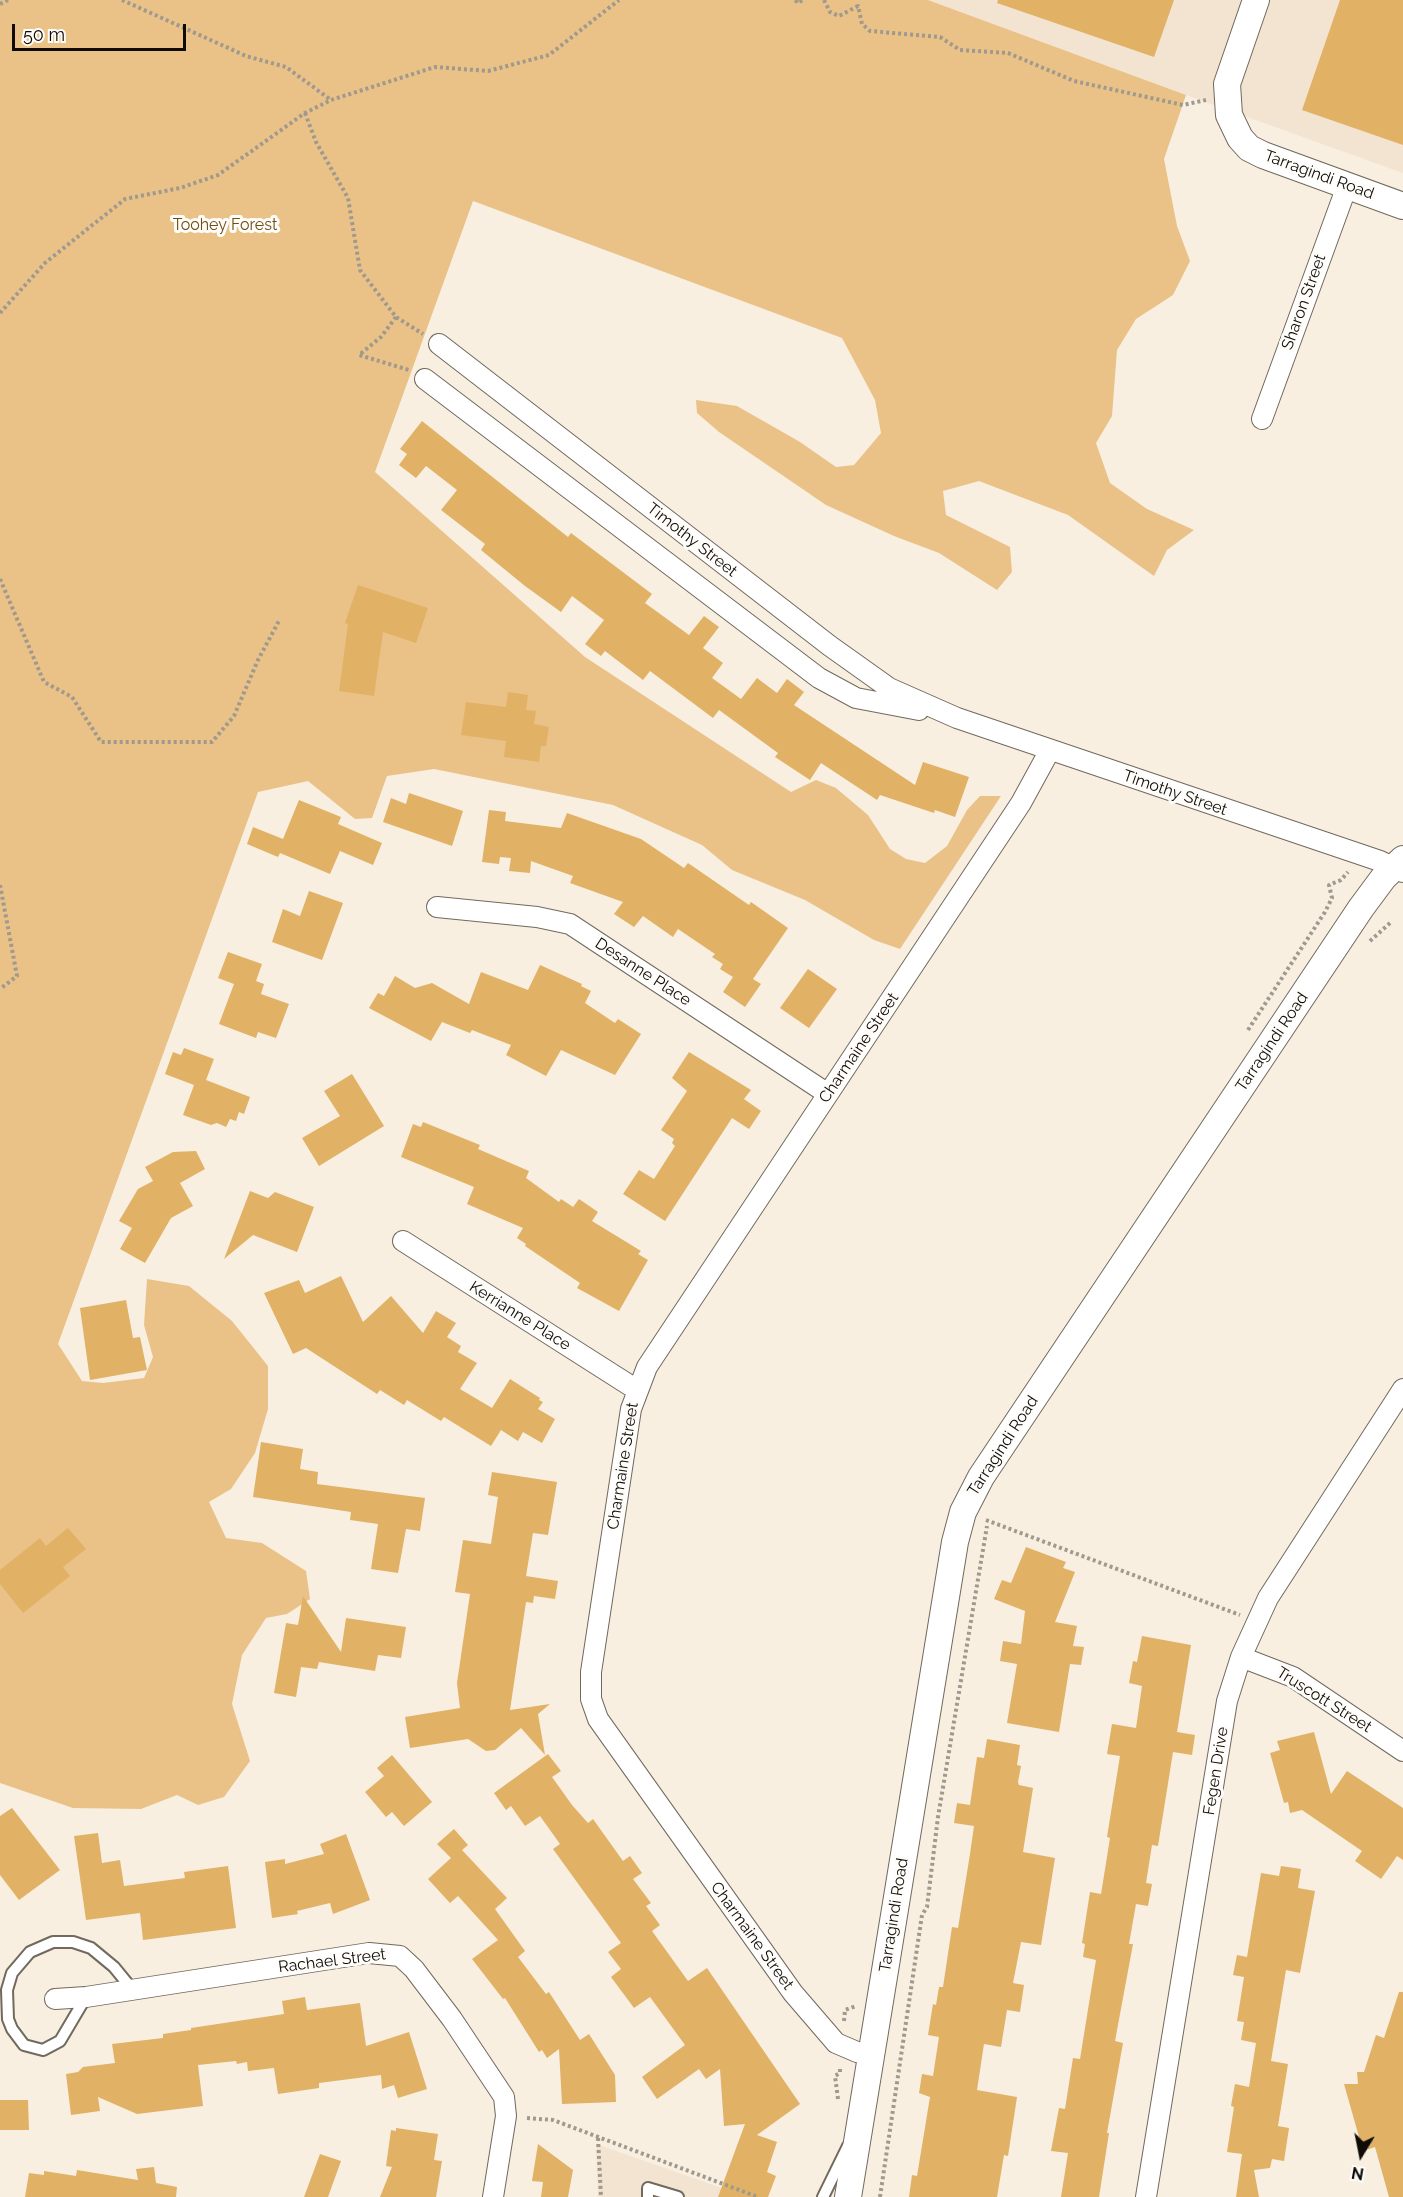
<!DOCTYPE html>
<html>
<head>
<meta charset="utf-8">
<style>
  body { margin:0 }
  #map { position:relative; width:1403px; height:2197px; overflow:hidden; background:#f8efe1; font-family:Raleway,sans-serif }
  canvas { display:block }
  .north { position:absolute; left:1331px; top:2125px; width:60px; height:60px; -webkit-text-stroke:4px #fffdfa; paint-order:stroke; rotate:190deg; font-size:16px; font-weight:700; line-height:24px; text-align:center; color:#0f0c08 }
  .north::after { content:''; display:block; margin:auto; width:21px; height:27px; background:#0f0c08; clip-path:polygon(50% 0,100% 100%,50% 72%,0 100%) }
  .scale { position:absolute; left:12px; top:24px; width:174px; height:27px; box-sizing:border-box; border:3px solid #0f0c08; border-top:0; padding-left:8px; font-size:18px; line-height:21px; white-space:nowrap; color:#0f0c08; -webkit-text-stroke:4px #fffdfa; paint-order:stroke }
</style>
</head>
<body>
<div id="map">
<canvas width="1403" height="2197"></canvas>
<div class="north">N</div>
<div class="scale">50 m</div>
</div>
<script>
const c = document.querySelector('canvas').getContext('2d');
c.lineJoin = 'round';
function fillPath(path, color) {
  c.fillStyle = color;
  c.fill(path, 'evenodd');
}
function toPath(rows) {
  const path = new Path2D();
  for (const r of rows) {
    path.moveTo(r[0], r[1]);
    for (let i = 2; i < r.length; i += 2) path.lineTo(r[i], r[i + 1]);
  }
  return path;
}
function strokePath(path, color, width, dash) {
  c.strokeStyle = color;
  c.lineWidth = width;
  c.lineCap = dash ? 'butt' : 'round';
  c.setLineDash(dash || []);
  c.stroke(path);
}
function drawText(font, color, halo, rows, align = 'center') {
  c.font = font + ' Raleway,sans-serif';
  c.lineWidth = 6;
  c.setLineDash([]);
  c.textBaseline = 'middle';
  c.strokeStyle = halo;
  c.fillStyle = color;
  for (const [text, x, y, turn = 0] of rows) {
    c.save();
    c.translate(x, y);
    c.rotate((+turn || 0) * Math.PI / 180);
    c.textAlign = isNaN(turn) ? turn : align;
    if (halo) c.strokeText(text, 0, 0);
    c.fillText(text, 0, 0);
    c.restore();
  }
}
const built = toPath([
  [928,0,1403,0,1403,173,1186,95],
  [596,2144,716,2186,747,2197,598,2197]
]);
const green = toPath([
  [0,0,928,0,1186,95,1164,159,1177,226,1190,261,1173,295,1136,319,1117,350,1112,416,1096,443,1110,483,1147,509,1194,530,1167,550,1154,576,1068,515,979,481,943,491,946,515,1010,547,1012,572,997,590,939,553,894,536,826,505,719,432,697,413,696,400,737,406,800,442,836,467,854,465,881,433,875,400,842,338,473,201,375,472,585,657,791,792,816,780,836,788,868,815,890,849,906,859,925,863,947,846,967,810,980,796,1001,796,900,949,874,940,805,900,732,870,702,845,613,805,434,769,387,776,372,818,355,819,308,781,258,792,58,1344,82,1381,103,1383,144,1378,153,1357,144,1325,147,1279,189,1286,232,1321,268,1366,268,1409,255,1453,231,1489,209,1502,226,1538,262,1543,306,1571,310,1599,287,1614,266,1618,242,1655,232,1704,250,1761,224,1797,198,1805,177,1795,141,1809,73,1808,0,1783]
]);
const building = toPath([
  [998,0,1174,0,1154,57,997,3],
  [1340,0,1403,0,1403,145,1302,110],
  [422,421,568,537,571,533,652,594,645,603,689,635,704,616,719,627,703,648,723,663,712,678,741,699,757,678,777,693,787,679,804,692,794,705,915,785,923,762,969,777,955,817,935,810,934,813,880,795,877,800,821,763,810,780,775,757,778,753,719,710,713,718,650,671,643,680,605,651,601,656,585,644,604,620,572,596,561,612,525,586,481,550,485,544,441,510,457,490,426,466,416,478,399,465,407,454,400,449],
  [358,585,428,608,416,643,383,632,374,696,339,691,348,624,345,623],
  [508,692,528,695,526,710,536,711,534,724,549,727,546,746,541,746,539,762,504,757,506,741,461,735,466,702,506,707],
  [409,793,463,811,452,846,383,822,391,798,406,804],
  [299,800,341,817,338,824,382,843,373,865,340,851,330,874,280,853,278,857,247,844,253,827,283,839],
  [489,810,506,812,505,821,561,828,567,813,641,839,684,868,688,863,749,905,751,902,788,928,753,979,761,984,745,1007,723,992,733,977,720,969,723,964,712,957,715,954,678,929,673,937,643,916,634,927,614,914,623,902,570,883,573,876,531,861,530,873,509,871,511,858,500,857,499,864,482,862],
  [309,891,343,903,322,960,272,942,283,909,300,916],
  [228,952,262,964,256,981,264,984,261,994,289,1004,276,1038,258,1032,256,1038,219,1024,234,984,218,978],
  [540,965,582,984,581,986,591,991,585,1003,615,1023,618,1019,641,1034,615,1075,561,1050,546,1076,506,1055,511,1045,472,1030,470,1033,442,1022,431,1041,369,1008,378,993,384,996,395,976,415,988,432,983,469,1004,481,972,528,990],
  [808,969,837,989,809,1028,780,1008],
  [184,1048,214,1059,206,1080,250,1097,244,1114,239,1112,236,1121,230,1119,226,1127,217,1123,211,1125,183,1115,194,1085,165,1074,173,1052,181,1055],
  [689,1052,751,1090,744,1099,761,1111,749,1129,732,1118,665,1221,623,1194,639,1170,654,1179,675,1146,672,1143,674,1139,661,1130,687,1091,672,1078],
  [352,1074,384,1126,319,1166,302,1138,340,1116,324,1091],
  [423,1122,480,1145,478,1149,529,1171,526,1178,559,1202,561,1199,573,1207,579,1199,598,1212,592,1221,641,1251,638,1254,648,1260,619,1311,577,1288,580,1283,525,1246,526,1244,517,1238,523,1228,467,1204,474,1187,401,1157,413,1124,421,1127],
  [196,1151,205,1169,180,1183,193,1206,171,1218,145,1263,120,1249,132,1228,119,1221,138,1189,153,1181,145,1167,173,1152],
  [250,1191,268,1198,275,1192,314,1207,297,1252,253,1235,224,1259],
  [341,1276,363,1322,391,1296,423,1333,436,1311,456,1323,447,1337,461,1346,458,1352,477,1363,460,1389,492,1408,510,1379,540,1398,539,1400,543,1402,538,1409,555,1419,542,1443,523,1432,518,1441,501,1430,491,1446,444,1417,441,1421,407,1400,404,1405,380,1390,377,1394,306,1348,293,1354,264,1293,299,1280,305,1293],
  [126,1300,133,1338,140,1337,147,1370,90,1380,80,1308],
  [261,1442,303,1449,300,1469,318,1472,317,1484,425,1498,420,1531,406,1529,398,1573,371,1569,378,1524,350,1520,351,1512,253,1497],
  [492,1472,557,1482,548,1535,533,1533,526,1576,558,1581,555,1599,534,1596,533,1603,526,1602,510,1710,550,1704,538,1714,545,1755,521,1728,495,1750,486,1751,468,1739,410,1748,405,1717,460,1708,457,1683,470,1594,455,1592,463,1540,491,1544,498,1497,488,1495],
  [68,1528,86,1549,63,1567,70,1576,23,1613,0,1584,0,1570,40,1538,46,1546],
  [1026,1547,1066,1562,1063,1568,1075,1572,1055,1622,1077,1626,1073,1646,1084,1647,1081,1665,1070,1664,1059,1732,1007,1723,1017,1664,1000,1661,1003,1641,1021,1644,1025,1611,994,1599,1002,1580,1011,1583],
  [303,1596,341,1652,346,1618,406,1627,401,1658,378,1655,375,1671,319,1662,317,1669,301,1667,296,1697,274,1693,286,1623,298,1625],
  [1142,1636,1191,1645,1177,1732,1195,1735,1192,1755,1173,1752,1158,1846,1152,1845,1146,1883,1152,1884,1148,1906,1136,1904,1129,1944,1133,1944,1115,2041,1123,2043,1107,2133,1109,2133,1099,2197,1061,2197,1068,2153,1051,2151,1059,2108,1065,2109,1073,2058,1080,2059,1096,1960,1083,1957,1085,1944,1082,1943,1090,1892,1101,1894,1110,1838,1107,1837,1120,1756,1107,1754,1112,1724,1136,1728,1142,1686,1129,1683,1133,1661,1137,1662],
  [1314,1732,1331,1794,1347,1771,1403,1808,1403,1860,1397,1856,1381,1879,1355,1861,1362,1851,1302,1810,1290,1813,1288,1802,1284,1803,1270,1753,1280,1750,1277,1741],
  [987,1739,1020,1745,1017,1765,1021,1766,1018,1782,1019,1785,1033,1788,1023,1852,1055,1858,1041,1945,1021,1942,1013,1983,1024,1985,1020,2012,1007,2010,1001,2047,984,2044,977,2090,1017,2097,1008,2156,1004,2155,997,2197,909,2197,912,2175,917,2176,930,2097,919,2093,922,2074,933,2076,939,2037,928,2035,933,2004,936,2005,939,1987,943,1987,952,1927,958,1928,970,1854,974,1826,954,1823,957,1803,970,1805,977,1757,984,1758],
  [548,1754,561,1771,552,1777,572,1805,588,1823,593,1819,623,1861,630,1856,642,1873,633,1879,651,1903,646,1906,660,1925,652,1931,688,1981,707,1968,800,2104,757,2135,777,2142,767,2172,776,2176,768,2197,718,2197,745,2124,724,2126,720,2069,706,2079,699,2069,657,2099,642,2077,685,2045,650,1997,634,2008,611,1977,621,1969,608,1952,621,1943,553,1849,560,1844,540,1816,525,1826,511,1806,506,1810,494,1793],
  [392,1755,432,1802,404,1826,392,1812,386,1817,365,1792,384,1776,377,1768],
  [12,1808,60,1870,19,1900,0,1875,0,1816],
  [454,1829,468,1845,462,1850,507,1898,495,1909,525,1951,518,1957,546,1994,549,1992,580,2040,589,2034,615,2075,616,2102,562,2104,559,2049,547,2058,542,2050,539,2052,505,1998,503,1999,472,1959,498,1940,458,1896,450,1903,428,1879,451,1858,437,1844],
  [98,1833,102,1863,120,1860,124,1886,185,1878,184,1872,228,1866,236,1928,143,1940,140,1913,86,1920,74,1836],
  [346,1834,370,1900,333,1914,330,1903,297,1911,298,1914,272,1918,265,1862,285,1859,285,1864,324,1854,320,1844],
  [1281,1866,1301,1869,1298,1888,1315,1891,1300,1973,1286,1970,1271,2061,1288,2064,1278,2126,1289,2128,1284,2161,1272,2159,1270,2168,1254,2170,1259,2197,1236,2197,1242,2154,1227,2152,1234,2107,1231,2106,1235,2084,1249,2087,1256,2043,1241,2040,1244,2022,1237,2021,1244,1977,1233,1975,1237,1955,1247,1957,1261,1873,1279,1876],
  [1399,1992,1403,1992,1403,2197,1389,2197,1375,2147,1363,2151,1344,2084,1358,2084,1357,2072,1364,2072,1376,2035,1384,2038],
  [305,1997,307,2010,360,2003,366,2046,409,2032,427,2089,398,2098,394,2085,382,2089,381,2075,319,2083,319,2088,278,2094,274,2068,248,2071,247,2062,237,2064,236,2061,198,2065,203,2106,137,2114,98,2097,100,2111,71,2115,66,2074,78,2072,83,2067,115,2063,112,2044,163,2038,163,2034,191,2030,191,2028,284,2014,282,2001],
  [0,2100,28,2100,29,2130,0,2130],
  [396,2128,438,2134,434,2160,442,2161,436,2197,380,2197,392,2167,386,2166,391,2130,396,2131],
  [538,2144,573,2170,568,2197,541,2197,543,2182,532,2181],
  [320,2154,341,2161,328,2197,304,2197],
  [154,2167,156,2183,177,2187,176,2197,25,2197,29,2173,44,2175,44,2171,76,2176,77,2170,138,2180,136,2169]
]);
const path = toPath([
  [122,0,246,56,286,67,331,100],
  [796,0,797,3,803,0],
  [824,0,830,12,839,16,858,6,862,24,870,31,940,37,960,50,1008,53,1074,81,1183,105,1206,100],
  [0,4,8,0],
  [305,113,316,142,348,198,360,270,396,317,423,334],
  [0,313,45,263,125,199,180,188,218,175,305,113,331,100,435,67,488,71,549,55,619,0],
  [396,317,381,337,359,355,409,370],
  [0,579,44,682,72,697,101,742,212,742,234,716,258,660,280,619],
  [0,885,17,976,0,989],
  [1370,941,1390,923],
  [1248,1030,1325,912,1332,898,1329,885,1341,880,1348,872],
  [986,1520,1240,1615],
  [844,2021,845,2010,856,2006],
  [838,2099,835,2076,840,2073,840,2067],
  [527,2118,553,2120,758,2197],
  [598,2138,601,2197],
  [880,2197,922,1915,927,1907,938,1817,987,1526]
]);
const service = toPath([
  [86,1997,60,2041,43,2050,24,2045,12,2029,8,2019,7,1990,12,1973,30,1952,53,1942,73,1942,91,1948,114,1967,132,1989],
  [648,2197,648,2188,678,2197],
  [823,2197,848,2146]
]);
const minor = toPath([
  [439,344,830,646,889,688,957,718,1380,861,1403,872],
  [425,379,819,678,856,698,919,710],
  [1262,419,1347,186],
  [437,907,537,917,570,924,828,1094],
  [403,1241,637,1390],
  [1241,1657,1293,1677,1403,1751],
  [55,1999,86,1997,369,1953,400,1956,414,1969,452,2019,504,2097,506,2116,493,2197],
  [871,2054,857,2052,836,2043,793,1993,598,1719,591,1699,591,1672,631,1409,647,1367,1021,803,1050,750],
  [1146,2197,1227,1701,1241,1657,1268,1598,1403,1389]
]);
const tertiary = toPath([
  [1256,0,1227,84,1229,115,1240,138,1249,148,1263,155,1403,206],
  [848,2197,955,1542,963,1512,981,1477,1361,908,1384,877,1403,859]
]);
const streetNames = [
  ["Tarragindi Road",1319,175,20],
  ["Sharon Street",1304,302,-70],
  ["Timothy Street",692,540,38],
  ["Timothy Street",1175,793,19],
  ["Desanne Place",643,972,33],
  ["Tarragindi Road",1272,1042,-56],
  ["Charmaine Street",859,1048,-56],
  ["Kerrianne Place",520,1316,32],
  ["Tarragindi Road",1003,1446,-57],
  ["Charmaine Street",623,1466,-81],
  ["Truscott Street",1324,1700,32],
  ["Fegen Drive",1216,1771,-81],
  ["Tarragindi Road",894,1915,-81],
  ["Charmaine Street",752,1936,54],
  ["Rachael Street",332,1961,-7]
];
const parkNames = [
  ["Toohey Forest",225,225]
];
fillPath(built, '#f2e4d0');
fillPath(green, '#eac287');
fillPath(building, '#e1b166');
strokePath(service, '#71695d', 14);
strokePath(minor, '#71695d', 22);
strokePath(tertiary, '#71695d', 28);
strokePath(path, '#9f998e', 4, [3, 3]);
strokePath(service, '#fff', 10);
strokePath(minor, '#fff', 20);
strokePath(tertiary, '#fff', 26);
drawText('16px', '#0f0c08', '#fffdfa', streetNames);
drawText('16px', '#6f4e15', '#fffdfa', parkNames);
</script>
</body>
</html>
